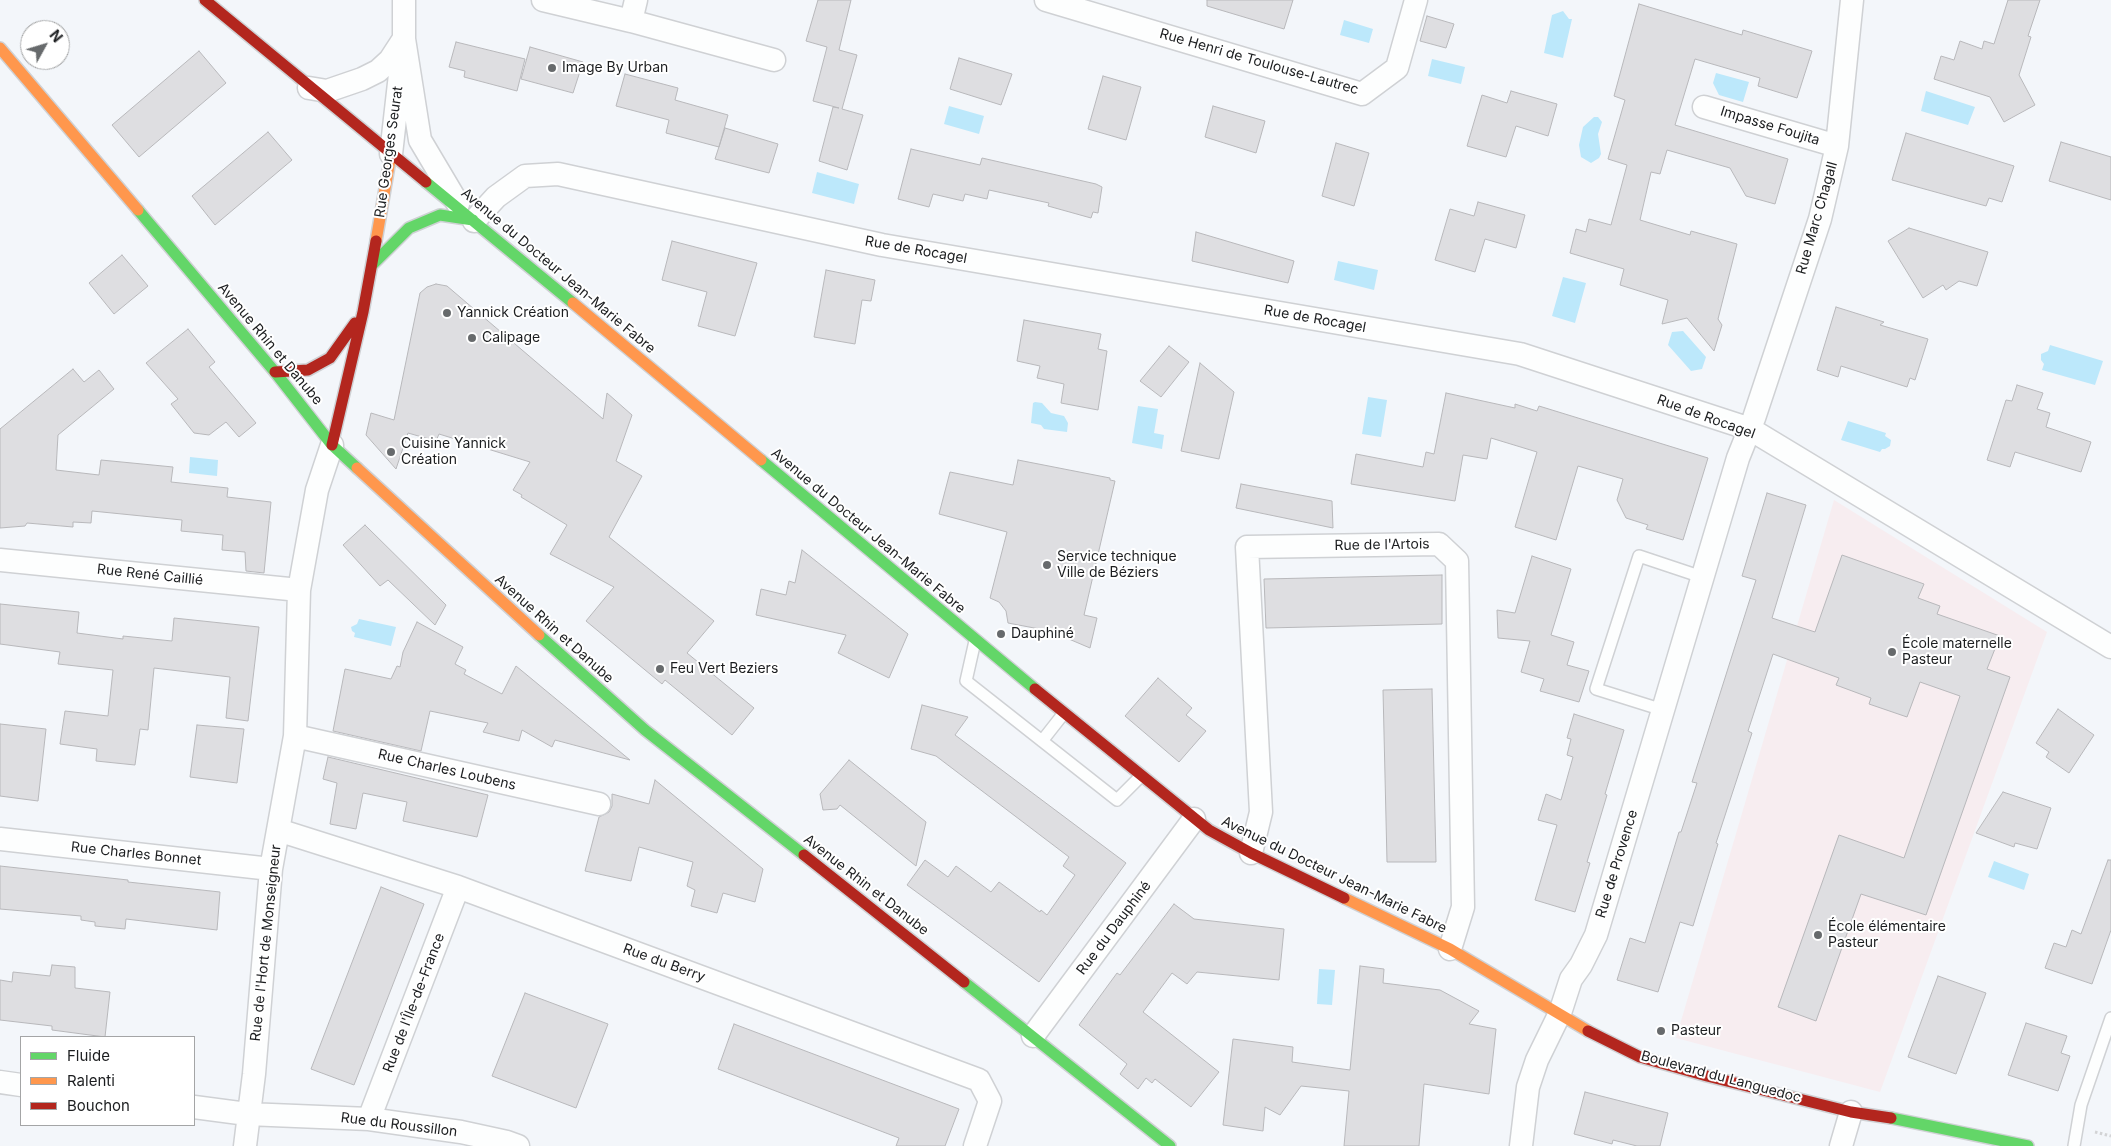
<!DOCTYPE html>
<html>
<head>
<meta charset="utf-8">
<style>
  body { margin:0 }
  #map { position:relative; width:2111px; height:1146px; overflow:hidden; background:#f3f6fa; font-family:Inter,sans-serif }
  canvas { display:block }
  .legend { position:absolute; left:20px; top:1036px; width:175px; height:90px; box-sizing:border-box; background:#fff; border:1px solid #a4a5a6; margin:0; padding:6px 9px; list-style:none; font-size:15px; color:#1c1e20 }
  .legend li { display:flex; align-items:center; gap:10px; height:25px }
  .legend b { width:25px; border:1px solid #a4a5a6 }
  .north { position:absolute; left:20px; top:20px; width:50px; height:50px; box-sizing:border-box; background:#fff; border:1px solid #a4a5a6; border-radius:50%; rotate:51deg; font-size:14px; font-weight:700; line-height:20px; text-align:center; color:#1c1e20 }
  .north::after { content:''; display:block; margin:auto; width:18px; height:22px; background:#676a6c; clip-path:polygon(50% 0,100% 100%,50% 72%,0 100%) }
</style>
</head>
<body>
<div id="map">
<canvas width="2111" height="1146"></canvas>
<ul class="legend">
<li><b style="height:6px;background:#63d668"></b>Fluide</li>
<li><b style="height:6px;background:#ff974d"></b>Ralenti</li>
<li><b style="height:6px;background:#b3261e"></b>Bouchon</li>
</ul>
<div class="north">N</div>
</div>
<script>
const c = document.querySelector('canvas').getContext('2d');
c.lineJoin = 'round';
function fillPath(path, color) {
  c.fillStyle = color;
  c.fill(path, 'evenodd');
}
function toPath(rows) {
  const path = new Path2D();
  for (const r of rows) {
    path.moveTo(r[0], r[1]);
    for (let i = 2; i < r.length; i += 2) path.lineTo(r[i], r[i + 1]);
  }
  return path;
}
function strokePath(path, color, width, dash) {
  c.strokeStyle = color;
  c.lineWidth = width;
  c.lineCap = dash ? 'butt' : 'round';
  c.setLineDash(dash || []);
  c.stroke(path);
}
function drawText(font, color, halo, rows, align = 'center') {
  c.font = font + ' Inter,sans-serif';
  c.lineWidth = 4;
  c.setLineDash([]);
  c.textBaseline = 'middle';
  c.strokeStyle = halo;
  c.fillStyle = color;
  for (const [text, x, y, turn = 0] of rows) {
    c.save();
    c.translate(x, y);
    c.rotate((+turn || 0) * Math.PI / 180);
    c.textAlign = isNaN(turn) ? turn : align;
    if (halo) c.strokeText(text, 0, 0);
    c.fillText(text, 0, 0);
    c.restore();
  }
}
const education = toPath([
  [1834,500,2047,632,1880,1092,1676,1038]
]);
const water = toPath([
  [1563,11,1569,19,1572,19,1563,58,1544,53,1552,15],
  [1344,20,1373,29,1369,43,1340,35],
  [1432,59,1465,67,1461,84,1428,76],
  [1716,73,1749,82,1743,102,1719,95,1713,83],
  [1926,91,1975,107,1968,125,1921,111],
  [949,106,984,116,979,134,944,124],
  [1594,117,1598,117,1602,122,1598,134,1601,154,1599,158,1591,163,1581,157,1579,145,1583,127],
  [817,172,859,184,854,204,812,193],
  [1338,261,1378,270,1374,290,1334,280],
  [1563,277,1586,283,1575,323,1552,316],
  [1683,331,1706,357,1702,369,1691,371,1668,345,1672,332],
  [2050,345,2103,361,2095,385,2042,370,2044,364,2041,360,2041,354,2048,351],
  [1368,397,1387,400,1381,437,1362,434],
  [1035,402,1042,403,1051,413,1064,416,1068,423,1067,432,1044,429,1041,425,1031,423,1033,403],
  [1138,406,1158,409,1154,433,1164,435,1162,449,1132,443],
  [1848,421,1886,433,1885,436,1891,440,1890,446,1885,449,1882,449,1880,452,1841,440],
  [190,457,218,460,217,476,189,473],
  [359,619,396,627,391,646,354,637,355,633,352,631,351,627,357,624],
  [1994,861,2029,874,2024,890,1988,877],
  [1319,969,1335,970,1332,1005,1317,1004]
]);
const building = toPath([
  [818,0,851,0,839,50,857,55,842,109,863,115,847,170,819,161,833,107,839,108,813,101,827,47,806,41,818,0],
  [1207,0,1293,0,1284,29,1207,6,1207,0],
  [2008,0,2040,0,2028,36,2031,37,2019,75,2035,105,2004,122,1990,97,1934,79,1941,56,1954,60,1960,41,1982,49,1984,41,1994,44,2008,0],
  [1639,4,1742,35,1743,30,1812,51,1797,98,1758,86,1760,78,1695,59,1675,125,1788,159,1775,204,1746,196,1730,168,1667,150,1660,174,1651,172,1640,220,1690,235,1691,231,1737,244,1718,319,1722,325,1714,351,1687,318,1662,324,1668,300,1620,285,1624,269,1570,253,1576,229,1586,232,1589,219,1611,225,1627,165,1608,159,1625,100,1614,96,1639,4],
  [1427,16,1454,24,1446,48,1420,41,1427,16],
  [456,42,525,59,517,91,464,77,465,71,449,67,456,42],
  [530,47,583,62,573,93,521,79,530,47],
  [199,51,226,83,139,157,112,125,199,51],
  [959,58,1012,74,1001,105,950,89,959,58],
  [625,74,678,88,675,100,728,115,719,147,666,133,669,120,616,106,625,74],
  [1103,76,1141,87,1126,140,1088,129,1103,76],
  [1511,91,1557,104,1548,136,1516,126,1506,157,1467,146,1482,95,1507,103,1511,91],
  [1213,106,1265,121,1256,153,1205,137,1213,106],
  [725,128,778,144,769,173,715,159,725,128],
  [268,132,292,160,215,225,192,196,268,132],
  [1906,133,2014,166,2002,202,1989,198,1986,206,1892,180,1906,133],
  [2061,142,2111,157,2111,200,2049,181,2061,142],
  [1336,143,1369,153,1354,206,1322,196,1336,143],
  [911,149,980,165,982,158,1096,184,1102,187,1098,213,1093,212,1091,218,1048,206,1049,203,989,190,987,199,965,194,963,201,933,194,929,207,898,199,911,149],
  [1478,202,1525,215,1516,248,1485,239,1475,272,1435,260,1450,209,1474,216,1478,202],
  [1909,228,1988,252,1977,286,1959,281,1946,290,1943,285,1923,298,1888,241,1909,228],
  [1196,232,1294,261,1288,283,1192,261,1196,232],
  [672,241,757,263,735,336,698,326,707,292,662,280,672,241],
  [122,255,148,286,114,314,89,283,122,255],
  [826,270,875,280,871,301,862,300,855,344,814,337,826,270],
  [436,284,447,286,603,419,607,393,632,415,616,461,642,476,609,537,714,621,687,653,754,708,732,735,665,680,662,684,586,621,614,587,550,554,567,525,521,497,522,495,513,490,530,462,439,434,436,441,408,433,396,469,366,435,371,413,394,420,420,293,427,287,436,284],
  [1836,307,1884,322,1880,325,1928,339,1915,380,1910,378,1907,387,1841,366,1838,377,1817,370,1836,307],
  [1024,320,1101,334,1098,349,1107,351,1098,410,1061,403,1064,384,1037,378,1040,366,1017,361,1024,320],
  [188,329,215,362,209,367,256,423,239,437,226,422,209,435,194,433,171,404,178,399,146,363,188,329],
  [1169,346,1189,362,1161,397,1140,381,1169,346],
  [1200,363,1234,392,1219,459,1181,451,1200,363],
  [73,369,84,382,99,370,114,389,58,435,56,470,99,475,101,460,173,467,171,482,228,488,227,497,271,502,264,573,246,571,245,552,222,550,223,535,181,531,182,520,92,511,91,523,73,522,73,527,27,523,25,526,0,528,0,429,73,369],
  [2017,385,2043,393,2037,409,2050,413,2046,427,2091,442,2081,472,2015,452,2010,467,1987,460,2006,400,2012,401,2017,385],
  [1446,393,1515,408,1515,404,1537,411,1539,406,1708,458,1683,540,1646,529,1648,525,1626,518,1617,500,1623,479,1578,466,1556,540,1515,527,1537,452,1491,438,1487,459,1463,455,1455,501,1351,484,1356,454,1423,467,1426,452,1434,454,1446,393],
  [1018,460,1110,478,1110,480,1115,481,1084,615,1097,618,1090,648,1050,631,1008,623,1006,611,999,602,990,598,1007,532,939,514,950,472,1013,485,1018,460],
  [1241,484,1332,501,1333,528,1236,508,1241,484],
  [1767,493,1806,505,1772,618,1815,632,1842,555,1924,584,1918,598,1940,606,1937,614,2000,636,1987,669,2010,677,1926,915,1861,894,1816,1021,1778,1007,1839,835,1904,858,1960,696,1920,682,1907,717,1869,704,1871,698,1836,685,1839,678,1773,654,1748,731,1752,733,1716,843,1718,844,1693,926,1680,922,1658,992,1617,980,1630,938,1645,943,1679,832,1681,832,1697,783,1692,782,1756,580,1742,576,1767,493],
  [365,525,446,605,435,625,388,580,380,586,343,545,365,525],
  [802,550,908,634,889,678,838,653,846,635,756,615,761,589,786,595,789,581,795,583,802,550],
  [1532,556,1571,569,1551,635,1574,642,1567,665,1589,671,1579,702,1540,691,1544,679,1521,672,1530,641,1498,638,1497,610,1515,613,1532,556],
  [1442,575,1442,624,1266,628,1264,579,1442,575],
  [0,604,79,612,77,633,123,639,123,636,172,641,174,618,259,627,248,721,226,718,230,677,154,668,148,730,140,729,135,765,96,761,97,749,60,744,65,711,108,716,113,670,58,664,60,652,0,644,0,604],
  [417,622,463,647,455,664,466,670,464,674,502,694,516,666,630,760,555,740,552,747,522,730,519,741,483,732,488,723,430,711,421,751,333,731,345,669,391,679,397,666,400,667,403,652,417,622],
  [1158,678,1192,708,1186,715,1206,731,1179,762,1125,716,1158,678],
  [1432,689,1436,862,1387,862,1383,690,1432,689],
  [922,705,968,717,955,735,1126,863,1039,982,907,885,925,860,948,877,956,866,991,892,999,882,1040,912,1041,910,1047,915,1075,875,1063,866,1069,857,936,756,911,749,922,705],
  [2058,709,2094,735,2069,773,2046,757,2049,752,2036,743,2058,709],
  [1574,714,1624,730,1605,794,1607,795,1587,862,1590,863,1575,912,1535,900,1557,825,1538,820,1546,794,1561,800,1573,757,1567,755,1571,739,1567,738,1574,714],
  [0,724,46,729,38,801,0,796,0,724],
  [197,725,244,729,237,783,190,777,197,725],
  [328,757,488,795,477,837,403,821,407,802,363,793,356,829,330,824,337,783,323,779,328,757],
  [849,760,926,822,916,866,840,805,837,809,823,810,820,794,849,760],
  [655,780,763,869,755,902,723,893,717,913,691,906,695,890,687,886,693,862,639,847,631,881,585,871,599,817,609,812,612,806,612,794,649,804,655,780],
  [2003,792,2051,808,2037,849,2015,843,2014,847,1976,833,2003,792],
  [2108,860,2111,860,2111,930,2092,984,2045,968,2054,943,2066,947,2072,930,2081,934,2108,860],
  [0,866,128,880,128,882,220,892,217,930,126,919,125,929,95,926,95,922,81,920,81,916,0,909,0,866],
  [381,887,424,904,354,1085,311,1069,381,887],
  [1174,904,1194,919,1284,929,1279,980,1197,972,1187,984,1172,973,1143,1012,1219,1072,1191,1107,1155,1079,1152,1083,1146,1078,1138,1089,1120,1074,1127,1064,1079,1025,1117,973,1120,975,1174,904],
  [52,965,75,967,75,988,110,992,105,1037,52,1030,52,1026,0,1020,0,980,12,982,13,972,50,976,52,965],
  [1360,966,1384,969,1383,983,1440,990,1479,1011,1469,1024,1496,1029,1489,1094,1424,1084,1419,1146,1344,1146,1349,1091,1301,1086,1280,1115,1265,1107,1263,1131,1223,1125,1233,1039,1293,1047,1292,1062,1350,1070,1360,966],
  [1938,976,1986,993,1956,1074,1908,1057,1938,976],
  [525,993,608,1024,576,1108,492,1076,525,993],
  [2026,1023,2067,1036,2061,1053,2070,1056,2058,1091,2008,1075,2026,1023],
  [734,1024,959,1109,945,1146,896,1146,899,1138,718,1069,734,1024],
  [1585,1092,1668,1113,1660,1146,1637,1146,1613,1140,1612,1144,1574,1134,1585,1092]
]);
const path = toPath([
  [2095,1132,2111,1136]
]);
const lane = toPath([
  [975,641,966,681,1117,800,1141,776],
  [1663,710,1596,689,1639,556,1702,577],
  [1042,741,1064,713],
  [2074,1146,2081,1105,2111,1018]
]);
const street = toPath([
  [543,0,631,21,774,60],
  [1046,0,1362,94,1397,68,1416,0],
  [631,21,636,0],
  [404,39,420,140,458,204],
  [309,88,327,91,362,79,378,71,390,60,403,40],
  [1704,107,1837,146],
  [391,154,404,39,404,0],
  [474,221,496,197,525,176,558,174,882,245,1520,354,1750,429,2111,647],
  [0,560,299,590],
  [295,736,599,804],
  [278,830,458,887,979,1080,990,1101,975,1146],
  [0,839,271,869],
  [1251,853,1261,812,1247,547,1439,544,1457,561,1463,907,1450,949],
  [1033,1036,1194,819],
  [0,1082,21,1085],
  [194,1107,247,1114,369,1119,461,1132,507,1142,518,1146],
  [369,1119,458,887],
  [245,1146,254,1074,271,869,295,736,299,590,317,490,332,445],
  [1521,1146,1528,1087,1537,1060,1560,1013,1571,979,1581,965,1596,935,1738,458,1754,418,1820,219,1837,146,1852,0],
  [1841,1146,1851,1112]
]);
const fast = toPath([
  [426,182,573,303],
  [138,210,275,372,332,445,357,468],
  [373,264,409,228,440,215,473,220],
  [761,460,1035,689],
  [539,635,645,730,804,855],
  [964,982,1170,1146],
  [1891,1118,2028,1146]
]);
const slow = toPath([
  [0,48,138,210],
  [376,241,391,154],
  [573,303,761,460],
  [357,468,539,635],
  [1344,898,1450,949,1588,1031]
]);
const jam = toPath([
  [205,0,426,182],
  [275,372,308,370,330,358,355,323],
  [332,445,363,312,376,241],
  [1035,689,1209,830,1251,853,1344,898],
  [804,855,964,982],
  [1588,1031,1640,1057,1707,1076,1851,1112,1891,1118]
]);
const markers = [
  [552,68,5,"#676a6c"],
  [447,313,5,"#676a6c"],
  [472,338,5,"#676a6c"],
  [391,452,5,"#676a6c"],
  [1047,565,5,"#676a6c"],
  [1001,634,5,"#676a6c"],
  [1892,652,5,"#676a6c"],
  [660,669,5,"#676a6c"],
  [1818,935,5,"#676a6c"],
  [1661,1031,5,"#676a6c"]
];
const streetNames = [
  ["Rue Henri de Toulouse-Lautrec",1259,62,16],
  ["Impasse Foujita",1770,126,17],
  ["Rue Georges Seurat",389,152,-82],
  ["Rue Marc Chagall",1817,218,-74],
  ["Rue de Rocagel",916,250,10],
  ["Avenue du Docteur Jean-Marie Fabre",558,271,40],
  ["Rue de Rocagel",1315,319,10],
  ["Avenue Rhin et Danube",270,344,50],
  ["Rue de Rocagel",1706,417,20],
  ["Avenue du Docteur Jean-Marie Fabre",868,531,40],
  ["Rue de l'Artois",1382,545,-1],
  ["Rue René Caillié",150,575,6],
  ["Avenue Rhin et Danube",554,629,42],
  ["Rue Charles Loubens",447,770,13],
  ["Rue Charles Bonnet",136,854,6],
  ["Rue de Provence",1617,864,-73],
  ["Avenue du Docteur Jean-Marie Fabre",1334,875,26],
  ["Avenue Rhin et Danube",866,885,38],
  ["Rue du Dauphiné",1114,928,-53],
  ["Rue de l'Hort de Monseigneur",266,943,-84],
  ["Rue du Berry",664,963,20],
  ["Rue de l'Île-de-France",414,1003,-69],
  ["Boulevard du Languedoc",1721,1077,15],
  ["Rue du Roussillon",399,1125,7]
];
const poiNames = [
  ["Image By Urban",562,68],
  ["Yannick Création",457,313],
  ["Calipage",482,338],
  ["Cuisine Yannick",401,444],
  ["Création",401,460],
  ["Service technique",1057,557],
  ["Ville de Béziers",1057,573],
  ["Dauphiné",1011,634],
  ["École maternelle",1902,644],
  ["Pasteur",1902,660],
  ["Feu Vert Beziers",670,669],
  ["École élémentaire",1828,927],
  ["Pasteur",1828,943],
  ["Pasteur",1671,1031]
];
fillPath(education, '#f7edf0');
fillPath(water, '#bce8fb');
fillPath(building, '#dedee1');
strokePath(building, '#b8b8bb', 1);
strokePath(lane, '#cfd1d4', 14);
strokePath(street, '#cfd1d4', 25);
strokePath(fast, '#cfd1d4', 14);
strokePath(slow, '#cfd1d4', 14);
strokePath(jam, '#cfd1d4', 14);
strokePath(path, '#d2d3d5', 3, [2.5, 2.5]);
strokePath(lane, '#fdfefe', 11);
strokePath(street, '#fdfefe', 22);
strokePath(fast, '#63d668', 11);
strokePath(slow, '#ff974d', 11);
strokePath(jam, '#b3261e', 11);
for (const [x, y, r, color] of markers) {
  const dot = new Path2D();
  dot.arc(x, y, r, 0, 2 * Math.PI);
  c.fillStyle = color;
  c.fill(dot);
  strokePath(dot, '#fff', 2);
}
drawText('14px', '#1c1e20', '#fff', streetNames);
drawText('14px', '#1c1e20', '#fff', poiNames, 'left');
</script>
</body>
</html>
